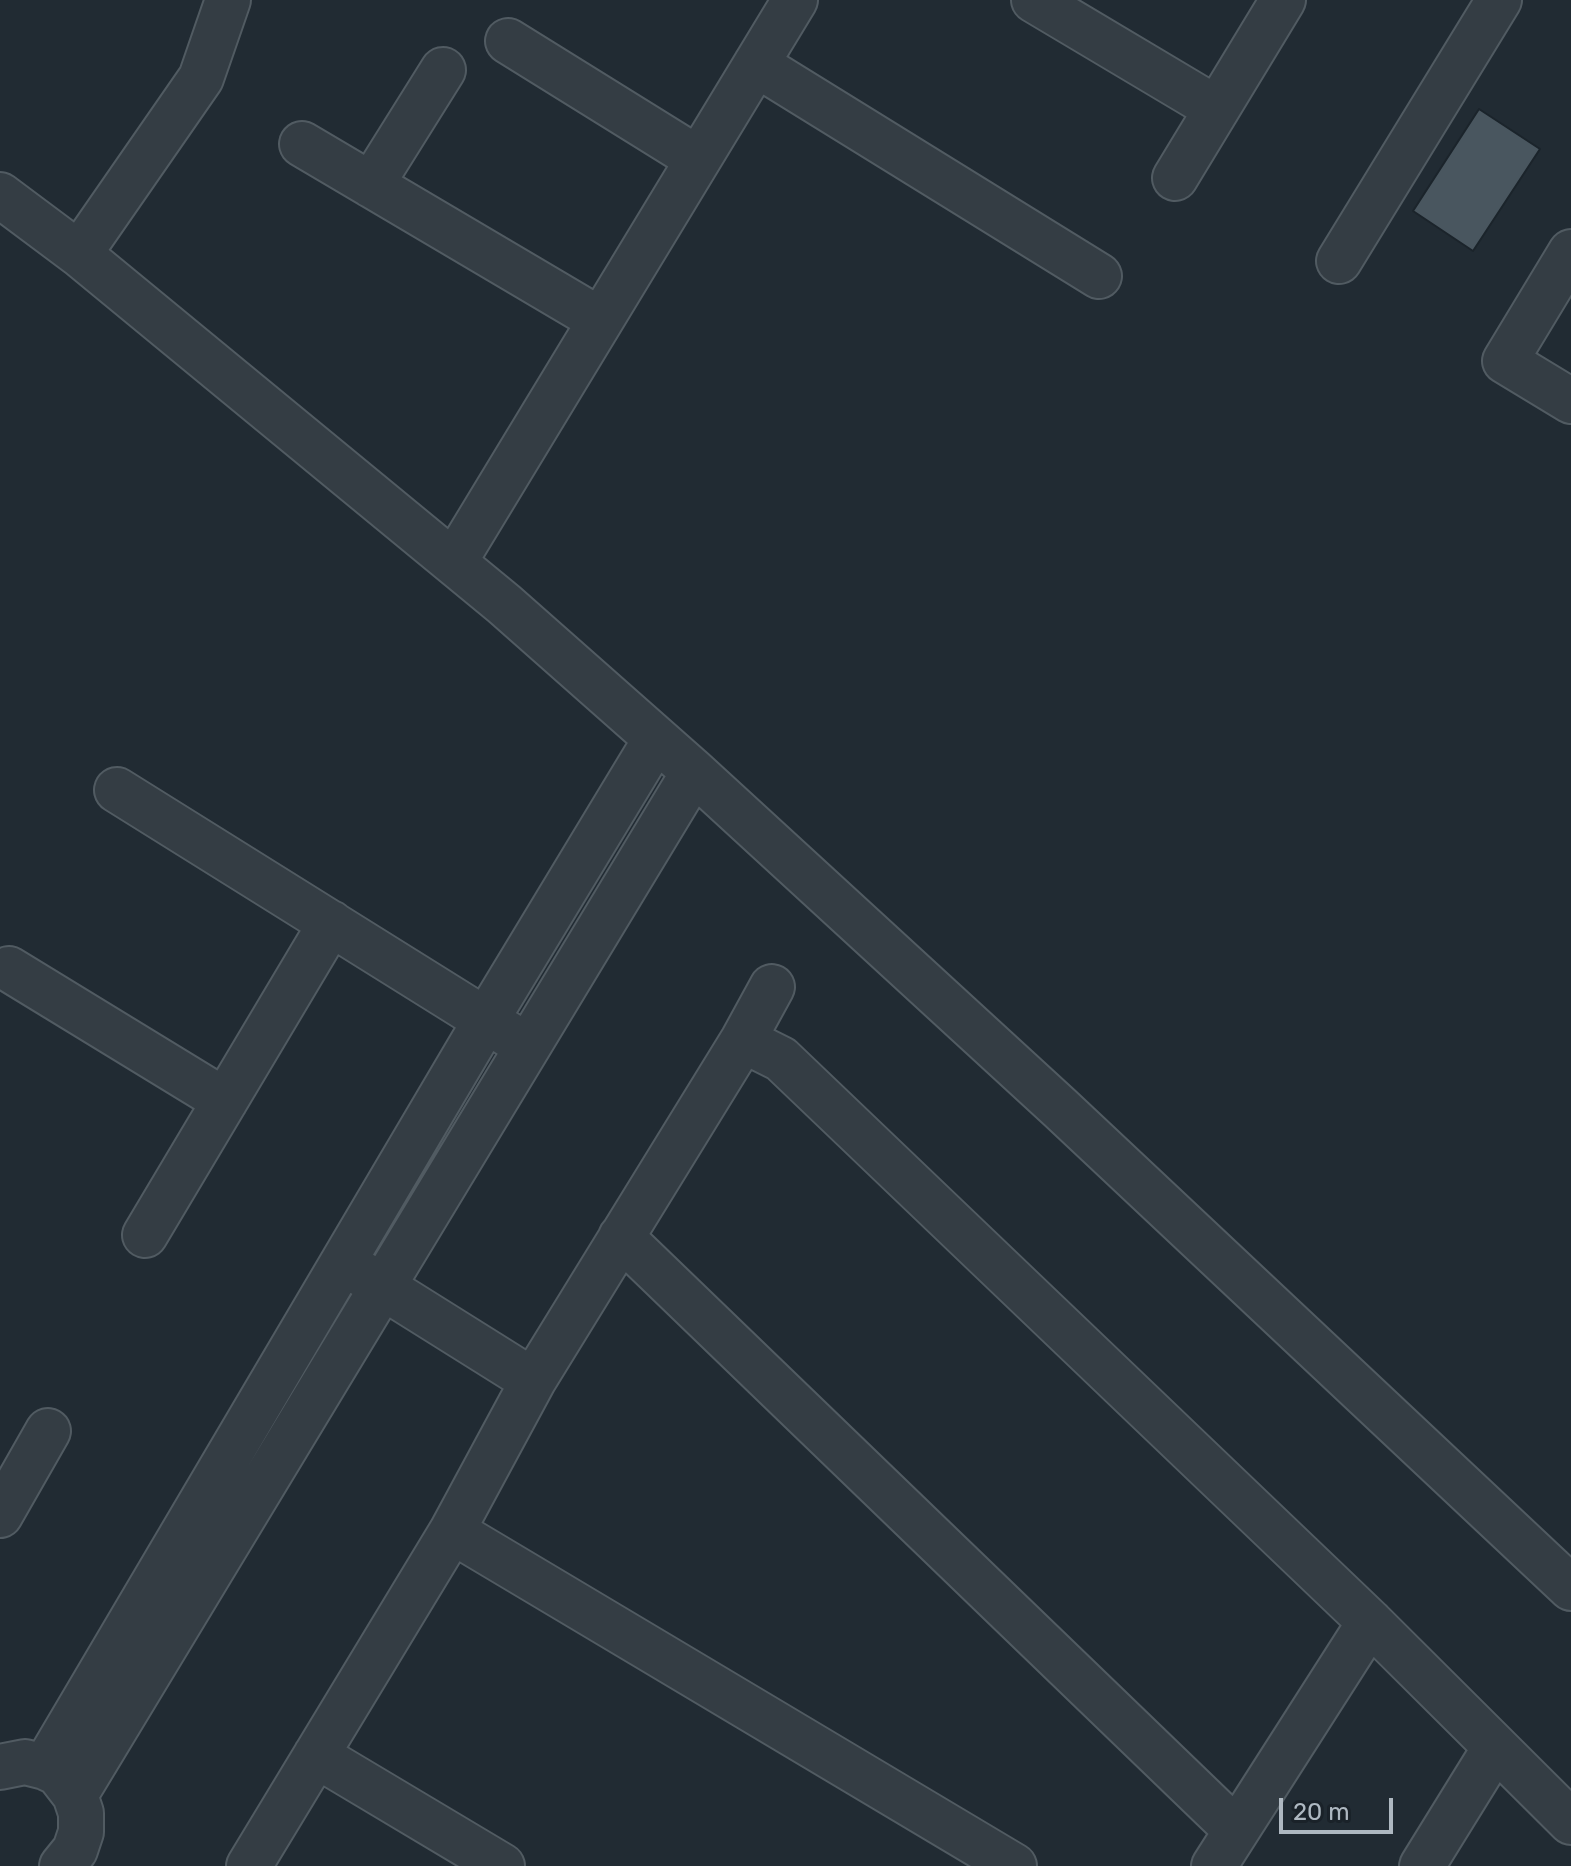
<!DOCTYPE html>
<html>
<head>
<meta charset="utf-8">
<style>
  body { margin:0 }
  #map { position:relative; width:1571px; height:1866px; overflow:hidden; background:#212b33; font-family:Rubik,sans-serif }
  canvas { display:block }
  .scale { position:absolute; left:1279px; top:1798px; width:114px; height:36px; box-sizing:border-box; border:4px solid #aeb8c1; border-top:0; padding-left:10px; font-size:24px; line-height:28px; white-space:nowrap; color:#aeb8c1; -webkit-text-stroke:6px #1a2229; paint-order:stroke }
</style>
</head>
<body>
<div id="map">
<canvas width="1571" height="1866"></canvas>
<div class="scale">20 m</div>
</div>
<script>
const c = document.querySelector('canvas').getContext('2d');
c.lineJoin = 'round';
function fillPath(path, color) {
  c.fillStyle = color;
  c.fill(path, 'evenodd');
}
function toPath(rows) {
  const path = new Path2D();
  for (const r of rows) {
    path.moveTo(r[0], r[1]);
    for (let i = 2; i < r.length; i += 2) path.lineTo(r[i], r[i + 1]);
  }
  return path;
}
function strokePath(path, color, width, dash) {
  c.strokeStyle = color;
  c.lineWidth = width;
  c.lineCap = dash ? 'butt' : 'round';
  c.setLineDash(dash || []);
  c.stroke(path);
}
const building = toPath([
  [1479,109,1540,149,1473,251,1413,211,1479,109]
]);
const minor = toPath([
  [1034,0,1217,109],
  [508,41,698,159],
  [756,64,1099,276],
  [302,144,600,320],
  [1175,178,1283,0],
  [371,185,443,70],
  [0,195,79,254,504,604,694,772,1060,1108,1571,1588],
  [1571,252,1505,361,1571,401],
  [79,254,201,78,228,0],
  [1339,261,1499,0],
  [454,562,795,0],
  [117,790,511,1036],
  [9,969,225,1101],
  [743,1040,781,1059,1370,1622,1571,1822],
  [145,1235,331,923],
  [621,1237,1236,1830],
  [359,1272,533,1381],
  [0,1515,48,1431],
  [452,1531,1014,1866],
  [316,1755,502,1866],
  [0,1767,25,1762,45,1767,58,1773,75,1795,81,1813,81,1832,75,1850,62,1866],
  [45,1767,486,1020,656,739],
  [75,1795,694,772],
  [249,1866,452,1531,533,1381,743,1040,772,987],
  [1214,1866,1370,1622],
  [1422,1866,1495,1748]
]);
fillPath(building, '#49565f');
strokePath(building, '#1b242b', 2);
strokePath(minor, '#515b62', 48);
strokePath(minor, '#343d44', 44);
</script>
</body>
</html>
